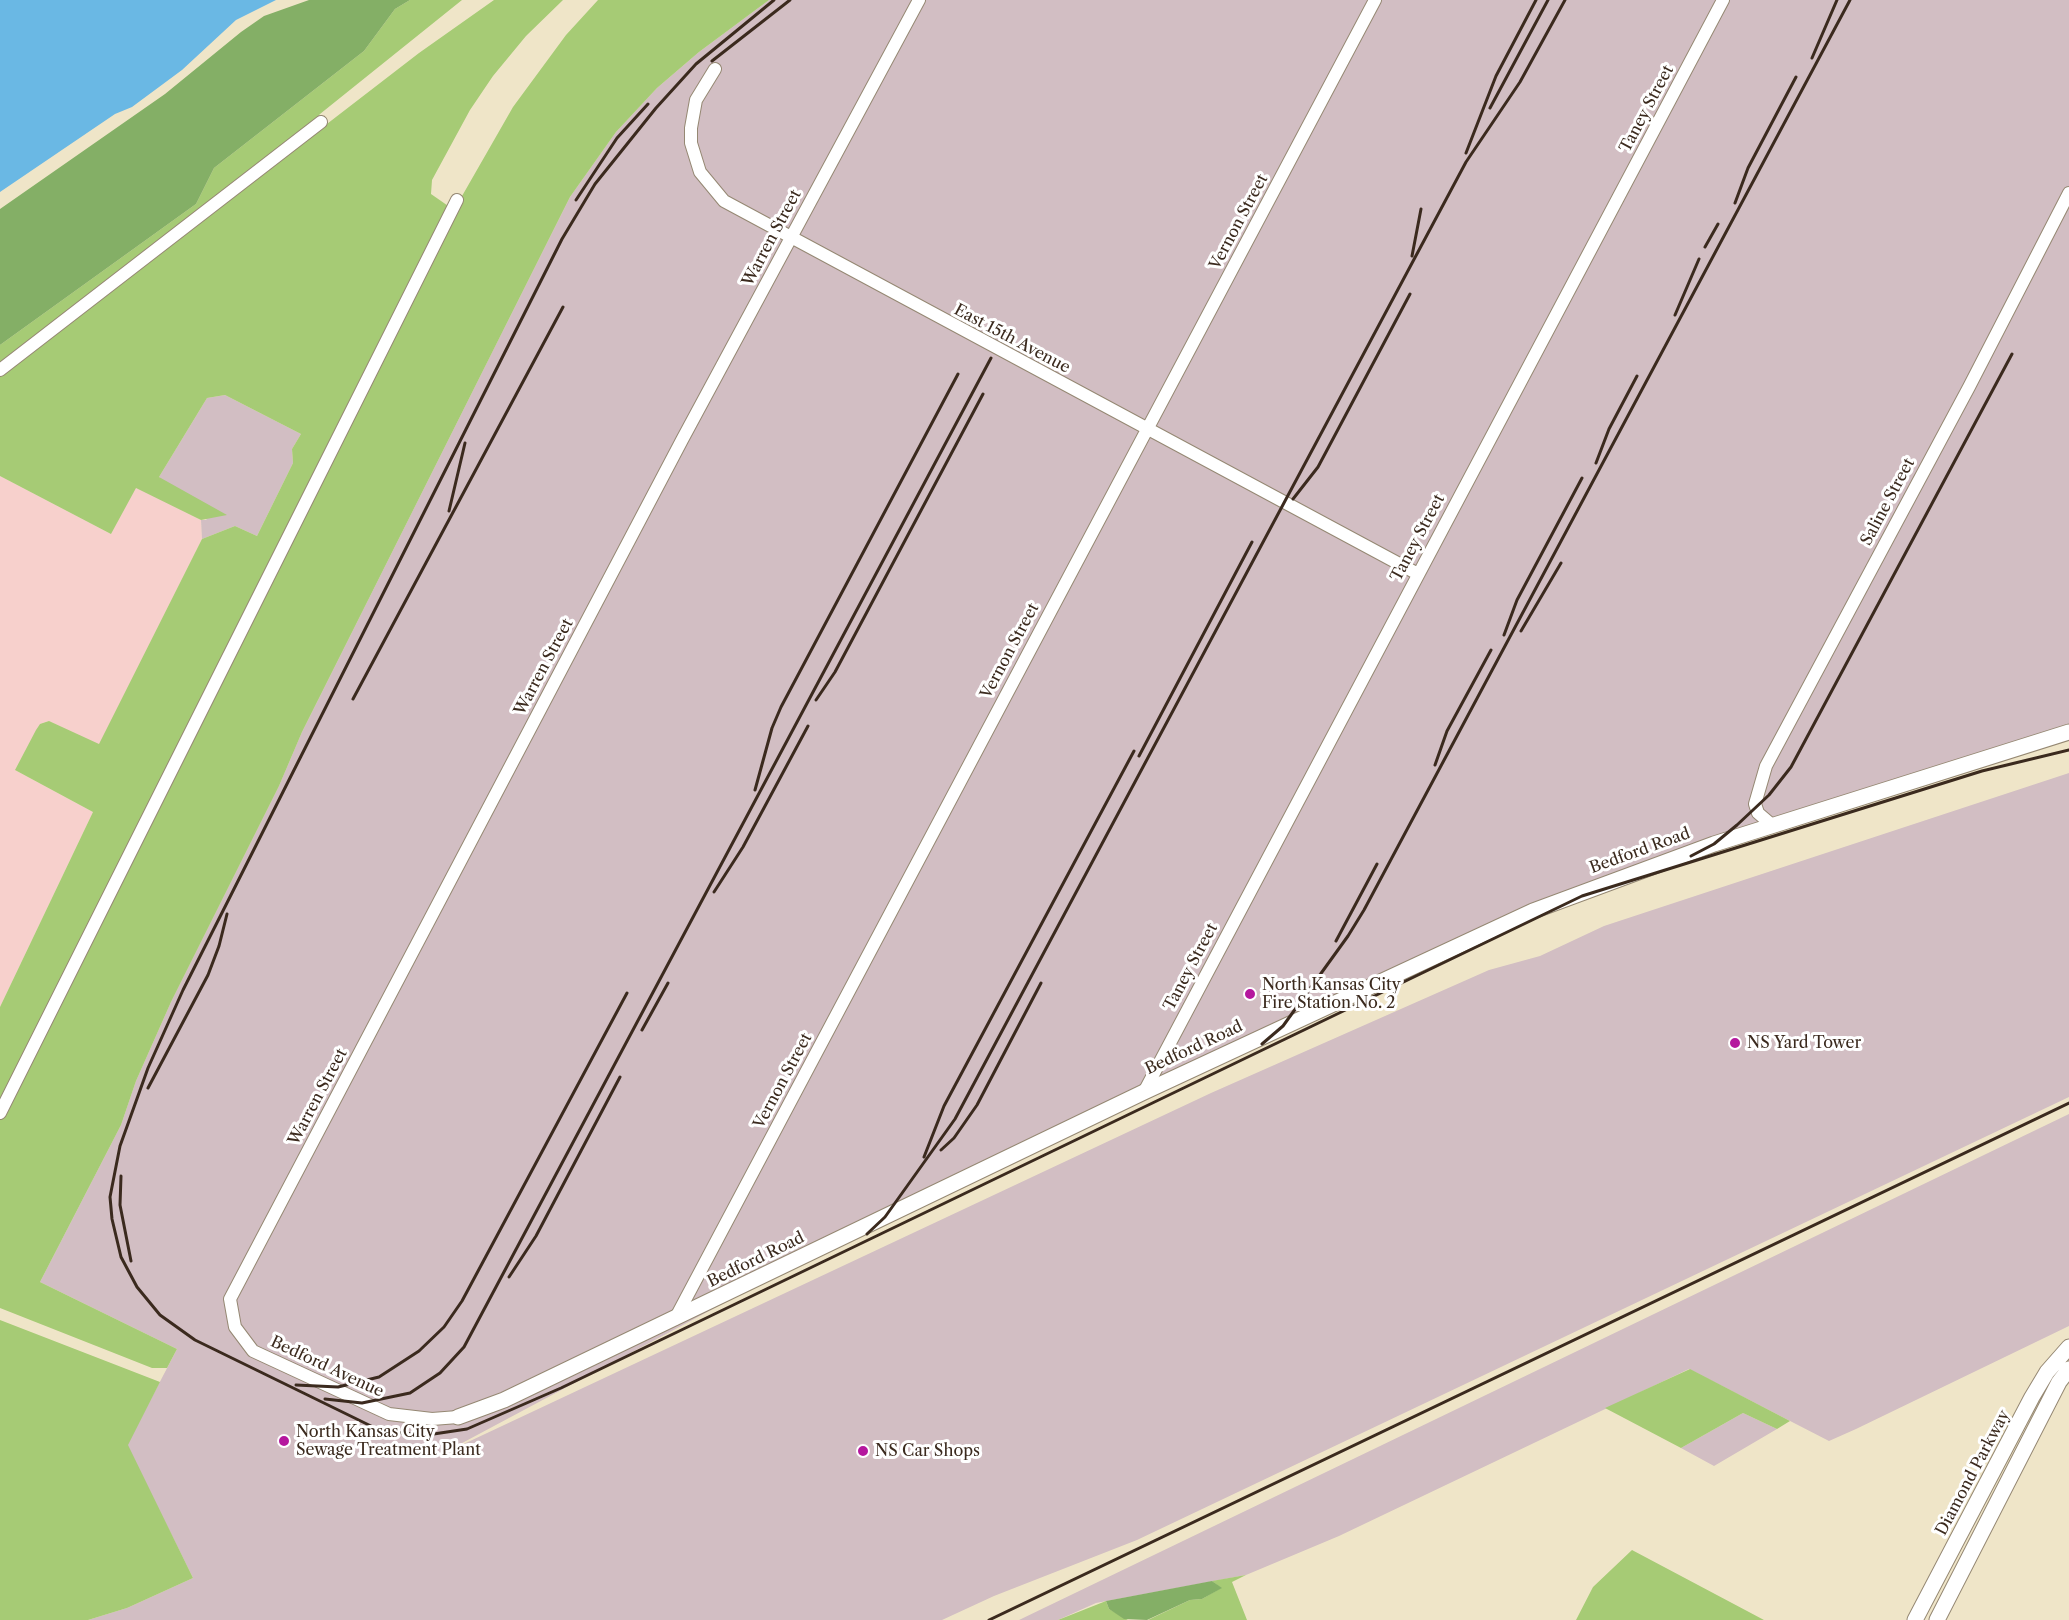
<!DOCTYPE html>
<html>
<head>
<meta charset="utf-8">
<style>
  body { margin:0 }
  canvas { display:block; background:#efe5c8 }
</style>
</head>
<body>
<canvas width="2069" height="1620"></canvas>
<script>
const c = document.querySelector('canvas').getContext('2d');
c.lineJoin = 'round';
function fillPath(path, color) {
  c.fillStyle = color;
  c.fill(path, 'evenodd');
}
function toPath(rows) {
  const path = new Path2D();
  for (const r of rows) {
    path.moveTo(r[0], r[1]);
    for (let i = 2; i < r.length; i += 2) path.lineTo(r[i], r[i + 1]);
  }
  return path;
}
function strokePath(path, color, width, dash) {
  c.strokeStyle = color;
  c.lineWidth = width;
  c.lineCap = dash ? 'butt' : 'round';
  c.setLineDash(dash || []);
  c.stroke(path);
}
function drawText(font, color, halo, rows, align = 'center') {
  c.font = font + ' "Libre Caslon Text",serif';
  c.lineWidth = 6;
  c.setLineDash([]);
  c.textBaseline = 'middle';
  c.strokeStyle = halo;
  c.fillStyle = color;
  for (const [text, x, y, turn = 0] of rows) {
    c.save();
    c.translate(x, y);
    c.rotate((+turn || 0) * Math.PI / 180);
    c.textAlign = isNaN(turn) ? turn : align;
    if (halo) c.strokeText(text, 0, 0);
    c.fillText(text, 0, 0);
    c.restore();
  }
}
const built = toPath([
  [0,476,111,534,136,487,201,520,202,539,99,745,49,721,40,724,15,770,93,812,0,1007]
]);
const industrial = toPath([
  [769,0,2069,0,2069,735,1554,902,885,1217,436,1457,1211,1093,1489,970,1540,956,1604,926,2069,773,2069,1097,1137,1540,994,1596,942,1620,88,1620,127,1608,193,1578,127,1445,177,1349,40,1282,121,1125,136,1081,171,1002,279,786,302,732,570,197,616,132,657,88,699,52],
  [225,395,301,434,292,449,293,463,257,536,235,526,202,539,201,520,207,520,159,477,207,398],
  [2069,1114,2069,1326,1856,1429,1829,1441,1689,1369,1339,1536,1246,1575,1096,1603,1058,1620,1019,1620],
  [1743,1413,1777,1429,1714,1466,1681,1448]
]);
const green = toPath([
  [410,0,462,0,320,114,315,120,323,127,419,53,494,0,563,0,526,36,493,76,470,110,432,180,431,194,454,210,513,107,566,35,598,0,769,0,699,52,657,88,616,132,570,197,302,732,279,786,171,1002,136,1081,121,1125,40,1282,177,1349,167,1368,152,1368,0,1308,0,1007,93,812,15,770,36,730,40,724,49,721,99,744,202,539,235,526,257,536,293,463,292,449,301,434,225,395,207,398,159,477,227,515,201,520,136,488,111,534,0,476,0,345,196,204,214,168,364,51,395,9],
  [0,1320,160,1382,128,1445,193,1578,127,1608,88,1620,0,1620],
  [1690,1369,1790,1421,1777,1429,1743,1413,1681,1448,1605,1408],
  [1632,1550,1764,1620,1576,1620,1593,1587],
  [1246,1575,1232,1582,1247,1620,1148,1620,1190,1600,1202,1599,1221,1588,1212,1581],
  [1106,1601,1109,1609,1128,1620,1058,1620]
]);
const forest = toPath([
  [309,0,410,0,395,9,364,51,214,168,196,204,0,345,0,209,165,94,241,32,264,16],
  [1212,1581,1222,1588,1202,1599,1190,1600,1147,1620,1124,1619,1109,1609,1106,1601]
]);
const water = toPath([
  [0,0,276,0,236,20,182,70,132,107,115,114,0,192]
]);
const minor = toPath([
  [715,69,696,100,691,128,691,143,700,172,724,201,1418,574],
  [0,370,321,122],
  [1772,825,1758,813,1755,804,1766,766,1969,387,2069,193],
  [1144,1092,1723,0],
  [0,1113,457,200],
  [675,1319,1375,0],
  [458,1417,432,1419,389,1414,253,1351,235,1327,230,1299,682,440,919,0]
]);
const tertiary = toPath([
  [458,1417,504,1400,1144,1092,1533,911,1714,844,2069,732],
  [1915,1620,2032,1397,2047,1372,2069,1347],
  [1937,1620,2059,1382,2069,1369]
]);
const rail = toPath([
  [774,0,696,64,656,108,595,184,562,239,183,990,148,1068,120,1146,110,1197,112,1219,121,1257,137,1287,160,1315,195,1340,373,1427,389,1432,427,1435,467,1429,561,1388,1582,896,1982,771,2069,750],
  [1812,58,1837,0],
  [712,61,790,0],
  [1490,108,1548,0],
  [1466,153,1496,76,1536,0],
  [576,200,617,138,648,104],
  [1735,203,1748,168,1796,77],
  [1705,247,1718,224],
  [1412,256,1421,209],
  [1675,315,1699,259],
  [1596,463,1609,429,1637,376],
  [1293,499,1318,467,1410,294],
  [449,511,465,443],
  [1521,631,1561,563],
  [1504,635,1517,600,1582,478],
  [353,699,563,307],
  [816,700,835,672,983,394],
  [1139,756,1252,542],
  [1435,765,1447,731,1491,650],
  [755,790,772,728,781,707,958,374],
  [1691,856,1714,844,1737,825,1769,795,1791,767,2012,354],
  [714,892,743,847,808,726],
  [1336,941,1377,864],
  [642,1030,668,983],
  [1262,1044,1283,1026,1348,936,1364,910,1850,0],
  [148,1088,208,975,219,946,227,914],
  [941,1150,954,1138,977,1105,1041,983],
  [924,1157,944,1106,1134,751],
  [121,1176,120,1205,131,1261],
  [867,1234,885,1217,955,1119,1466,162,1520,82,1565,0],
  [509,1277,536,1236,620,1077],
  [296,1385,338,1387,379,1377,419,1351,444,1327,462,1301,627,993],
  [325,1399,362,1403,410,1393,440,1373,464,1347,991,358],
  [989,1620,2069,1103]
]);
const markers = [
  [1250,994,6,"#b5179e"],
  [1735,1043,6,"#b5179e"],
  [284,1441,6,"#b5179e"],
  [863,1451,6,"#b5179e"]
];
const streetNames = [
  ["Taney Street",1647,109,-62],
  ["Vernon Street",1239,222,-62],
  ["Warren Street",772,238,-62],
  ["East 15th Avenue",1012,339,28],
  ["Saline Street",1888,502,-62],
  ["Taney Street",1418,538,-62],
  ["Vernon Street",1010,651,-62],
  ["Warren Street",544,667,-62],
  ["Bedford Road",1640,851,-20],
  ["Taney Street",1191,967,-62],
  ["Bedford Road",1194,1048,-25],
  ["Vernon Street",783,1081,-62],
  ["Warren Street",318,1097,-62],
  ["Bedford Road",756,1260,-26],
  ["Bedford Avenue",327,1367,25],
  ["Diamond Parkway",1973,1473,-62]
];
const poiNames = [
  ["North Kansas City",1262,985],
  ["Fire Station No. 2",1262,1003],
  ["NS Yard Tower",1747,1043],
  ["North Kansas City",296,1432],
  ["Sewage Treatment Plant",296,1450],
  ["NS Car Shops",875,1451]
];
fillPath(built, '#f7d0cc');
fillPath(industrial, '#d2bec3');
fillPath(green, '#a6cb75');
fillPath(forest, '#84af66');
fillPath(water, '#6ab8e4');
strokePath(minor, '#958873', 14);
strokePath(tertiary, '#958873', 17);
strokePath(minor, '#fff', 12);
strokePath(tertiary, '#fff', 15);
strokePath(rail, '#3b2a1e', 3);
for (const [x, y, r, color] of markers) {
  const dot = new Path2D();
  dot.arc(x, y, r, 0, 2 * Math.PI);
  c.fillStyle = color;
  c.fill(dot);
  strokePath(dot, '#fff', 2);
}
drawText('16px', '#3b2a1e', '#fff', streetNames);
drawText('16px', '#3b2a1e', '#fff', poiNames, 'left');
</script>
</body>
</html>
